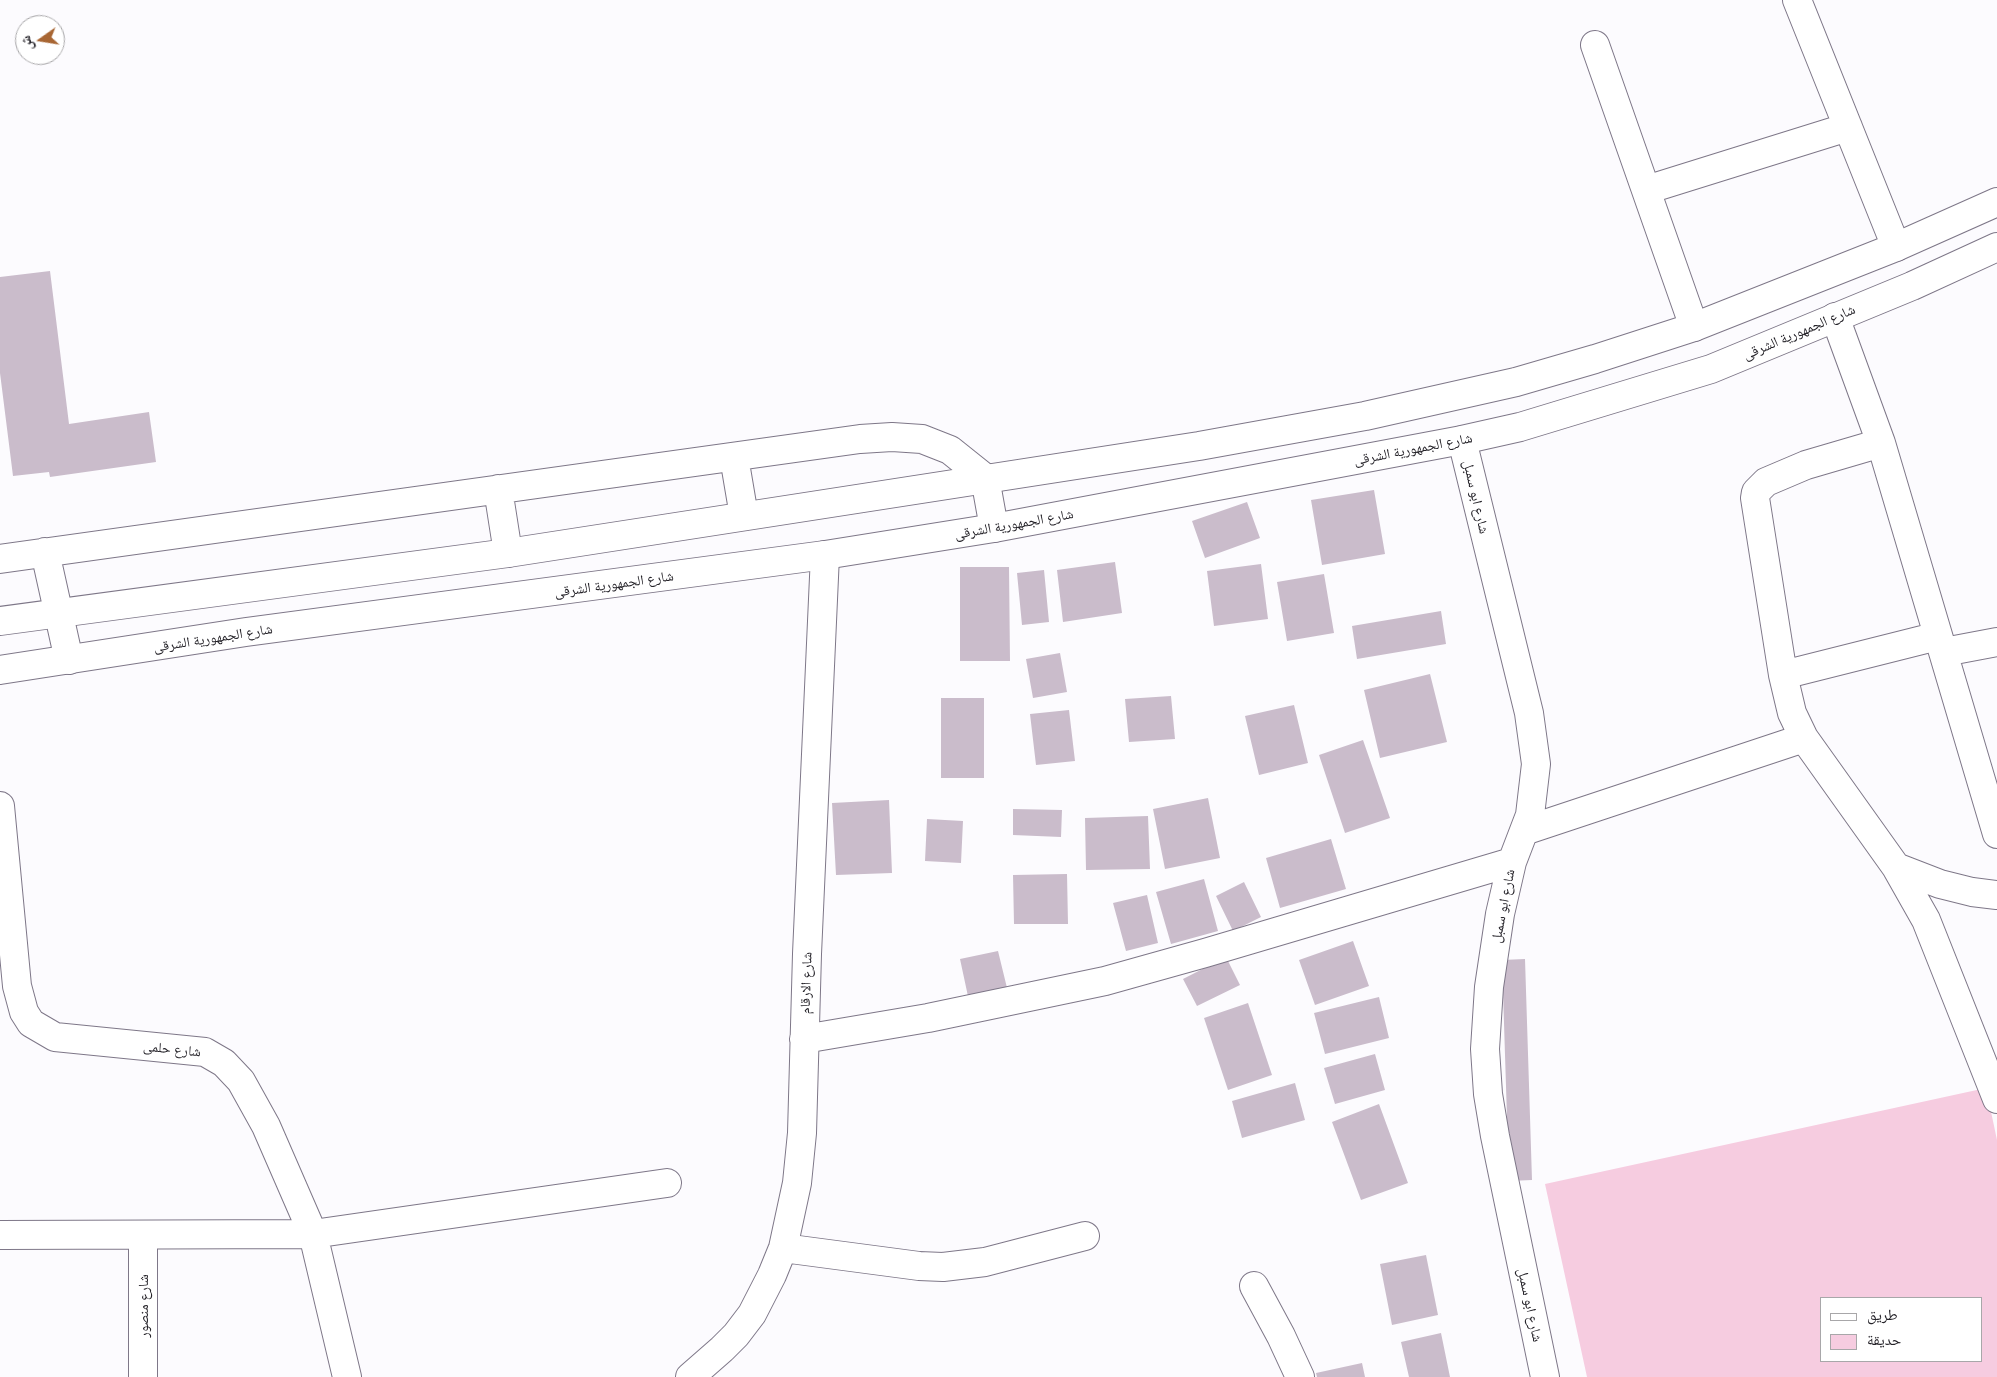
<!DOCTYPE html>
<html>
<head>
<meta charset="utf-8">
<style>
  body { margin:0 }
  #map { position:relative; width:1997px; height:1377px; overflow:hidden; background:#fcfbfe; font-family:Lato,"Noto Naskh Arabic",sans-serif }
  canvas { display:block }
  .legend { position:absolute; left:1820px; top:1297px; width:162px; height:65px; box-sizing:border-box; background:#fff; border:1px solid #a8a7a9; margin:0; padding:6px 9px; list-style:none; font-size:15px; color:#252329 }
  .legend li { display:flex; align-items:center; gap:10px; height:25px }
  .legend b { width:25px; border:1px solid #a8a7a9 }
  .north { position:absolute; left:15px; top:15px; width:50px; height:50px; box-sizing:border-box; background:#fff; border:1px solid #a8a7a9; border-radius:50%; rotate:257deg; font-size:14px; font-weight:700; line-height:20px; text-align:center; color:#252329 }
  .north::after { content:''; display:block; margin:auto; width:18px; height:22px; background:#a86633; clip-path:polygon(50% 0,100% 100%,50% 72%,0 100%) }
</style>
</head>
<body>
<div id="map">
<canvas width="1997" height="1377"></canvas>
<ul class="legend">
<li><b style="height:6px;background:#fff"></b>طريق</li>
<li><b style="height:14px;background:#f6cce0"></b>حديقة</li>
</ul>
<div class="north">ش</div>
</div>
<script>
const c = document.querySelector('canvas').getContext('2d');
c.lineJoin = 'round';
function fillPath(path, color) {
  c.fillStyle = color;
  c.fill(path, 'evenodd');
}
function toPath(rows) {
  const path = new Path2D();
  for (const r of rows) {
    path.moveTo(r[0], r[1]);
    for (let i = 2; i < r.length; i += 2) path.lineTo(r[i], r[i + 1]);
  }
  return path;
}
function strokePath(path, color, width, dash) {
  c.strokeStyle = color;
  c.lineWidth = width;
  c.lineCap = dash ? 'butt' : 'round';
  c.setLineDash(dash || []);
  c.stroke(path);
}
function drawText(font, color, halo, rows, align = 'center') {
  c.font = font + ' Lato,"Noto Naskh Arabic",sans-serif';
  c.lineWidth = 5;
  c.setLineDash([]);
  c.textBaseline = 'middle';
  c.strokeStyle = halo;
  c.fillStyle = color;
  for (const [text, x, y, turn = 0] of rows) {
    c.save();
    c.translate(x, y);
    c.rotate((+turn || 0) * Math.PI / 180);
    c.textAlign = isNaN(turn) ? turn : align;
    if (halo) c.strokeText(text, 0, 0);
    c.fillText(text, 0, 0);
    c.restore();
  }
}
const green = toPath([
  [1986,1088,1997,1140,1997,1377,1587,1377,1545,1184],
  [1821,1298,1981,1298,1981,1361,1821,1361]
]);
const building = toPath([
  [50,271,69,424,149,412,156,462,50,477,49,472,13,476,0,373,0,277],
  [1374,490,1385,554,1322,565,1311,500],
  [1247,502,1260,538,1205,558,1192,521],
  [1115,562,1122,613,1063,622,1057,570],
  [1261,564,1268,619,1214,626,1207,571],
  [960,567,1009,567,1010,661,960,661],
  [1044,570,1049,622,1022,625,1017,573],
  [1324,574,1334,633,1287,641,1277,582],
  [1441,611,1446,644,1357,659,1352,626],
  [1060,653,1067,692,1033,698,1026,659],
  [1430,674,1447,742,1380,758,1364,690],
  [1171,696,1175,739,1129,742,1125,699],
  [941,698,984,698,984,778,941,778],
  [1294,705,1308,763,1259,775,1245,716],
  [1069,710,1075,761,1036,765,1030,714],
  [1363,740,1390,818,1345,833,1319,755],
  [1208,798,1220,858,1165,869,1153,809],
  [889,800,892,873,836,875,832,803],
  [1013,809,1062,810,1061,837,1013,835],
  [1148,816,1150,869,1086,870,1085,818],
  [927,819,963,821,961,863,925,861],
  [1331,839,1346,889,1280,908,1266,858],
  [1067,874,1068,924,1014,924,1013,875],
  [1204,879,1218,931,1171,944,1156,892],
  [1244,882,1261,917,1233,931,1216,896],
  [1147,895,1158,943,1126,951,1113,903],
  [1353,941,1369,986,1315,1005,1299,960],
  [998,951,1008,992,969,1001,960,959],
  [1226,957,1240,985,1197,1006,1183,979],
  [1525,959,1532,1180,1509,1181,1502,960],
  [1379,997,1389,1038,1325,1054,1314,1013],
  [1248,1003,1272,1075,1228,1090,1204,1018],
  [1375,1054,1385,1090,1335,1104,1324,1068],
  [1295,1083,1305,1120,1242,1138,1232,1101],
  [1379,1104,1408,1183,1361,1200,1332,1122],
  [1426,1255,1438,1315,1392,1325,1380,1264],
  [1441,1333,1450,1377,1409,1377,1401,1342],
  [1362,1363,1365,1377,1317,1377,1316,1373]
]);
const minor = toPath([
  [1797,0,1896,247],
  [1595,45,1694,327],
  [1646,190,1848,127],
  [1835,317,1881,443,1806,465,1766,482,1756,492,1755,498,1783,675,1792,713,1804,738,1896,867,1926,920,1997,1099],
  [1462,440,1529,713,1536,764,1530,815,1512,862,1500,914,1489,987,1485,1049,1488,1094,1495,1136,1545,1377],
  [1881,443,1997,834],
  [734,457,744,516],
  [498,489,508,553],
  [45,552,69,660],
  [0,559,860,439,892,437,922,439,950,450,985,478,994,528],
  [1944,652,1997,642],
  [1783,675,1938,636],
  [0,806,17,986,24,1012,31,1023,55,1037,205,1052,224,1063,241,1081,266,1126,313,1234,347,1377],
  [1524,831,1804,738],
  [1896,867,1940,884,1972,892,1997,895],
  [804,1039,928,1018,1105,981,1205,953,1512,862],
  [0,1235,313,1234,667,1183],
  [783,1248,919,1266,943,1267,985,1262,1085,1236],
  [1254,1286,1281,1336,1300,1377],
  [143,1377,143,1235],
  [690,1377,722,1349,736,1335,752,1314,772,1275,783,1248,797,1183,802,1133,807,954,825,555]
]);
const major = toPath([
  [0,621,508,553,1199,446,1365,416,1516,382,1595,359,1694,327,1896,247,1997,202],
  [0,670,246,632,825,555,994,528,1462,440,1520,427,1711,369,1912,286,1997,247]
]);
const streetNames = [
  ["شارع الجمهورية الشرقى",1799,332,-23],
  ["شارع الجمهورية الشرقى",1413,449,-11],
  ["شارع ابو سمبل",1476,497,77],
  ["شارع الجمهورية الشرقى",1014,524,-10],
  ["شارع الجمهورية الشرقى",614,584,-8],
  ["شارع الجمهورية الشرقى",213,638,-9],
  ["شارع ابو سمبل",1503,906,-79],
  ["شارع الارقام",806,983,-88],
  ["شارع حلمى",172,1049,6],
  ["شارع ابو سمبل",1530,1305,78],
  ["شارع منصور",143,1306,-90]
];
fillPath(green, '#f6cce0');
fillPath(building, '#cabccb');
strokePath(minor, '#7e7788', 30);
strokePath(major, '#7e7788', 30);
strokePath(minor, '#fff', 28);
strokePath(major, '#fff', 28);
drawText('14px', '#252329', '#fff', streetNames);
</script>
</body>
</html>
